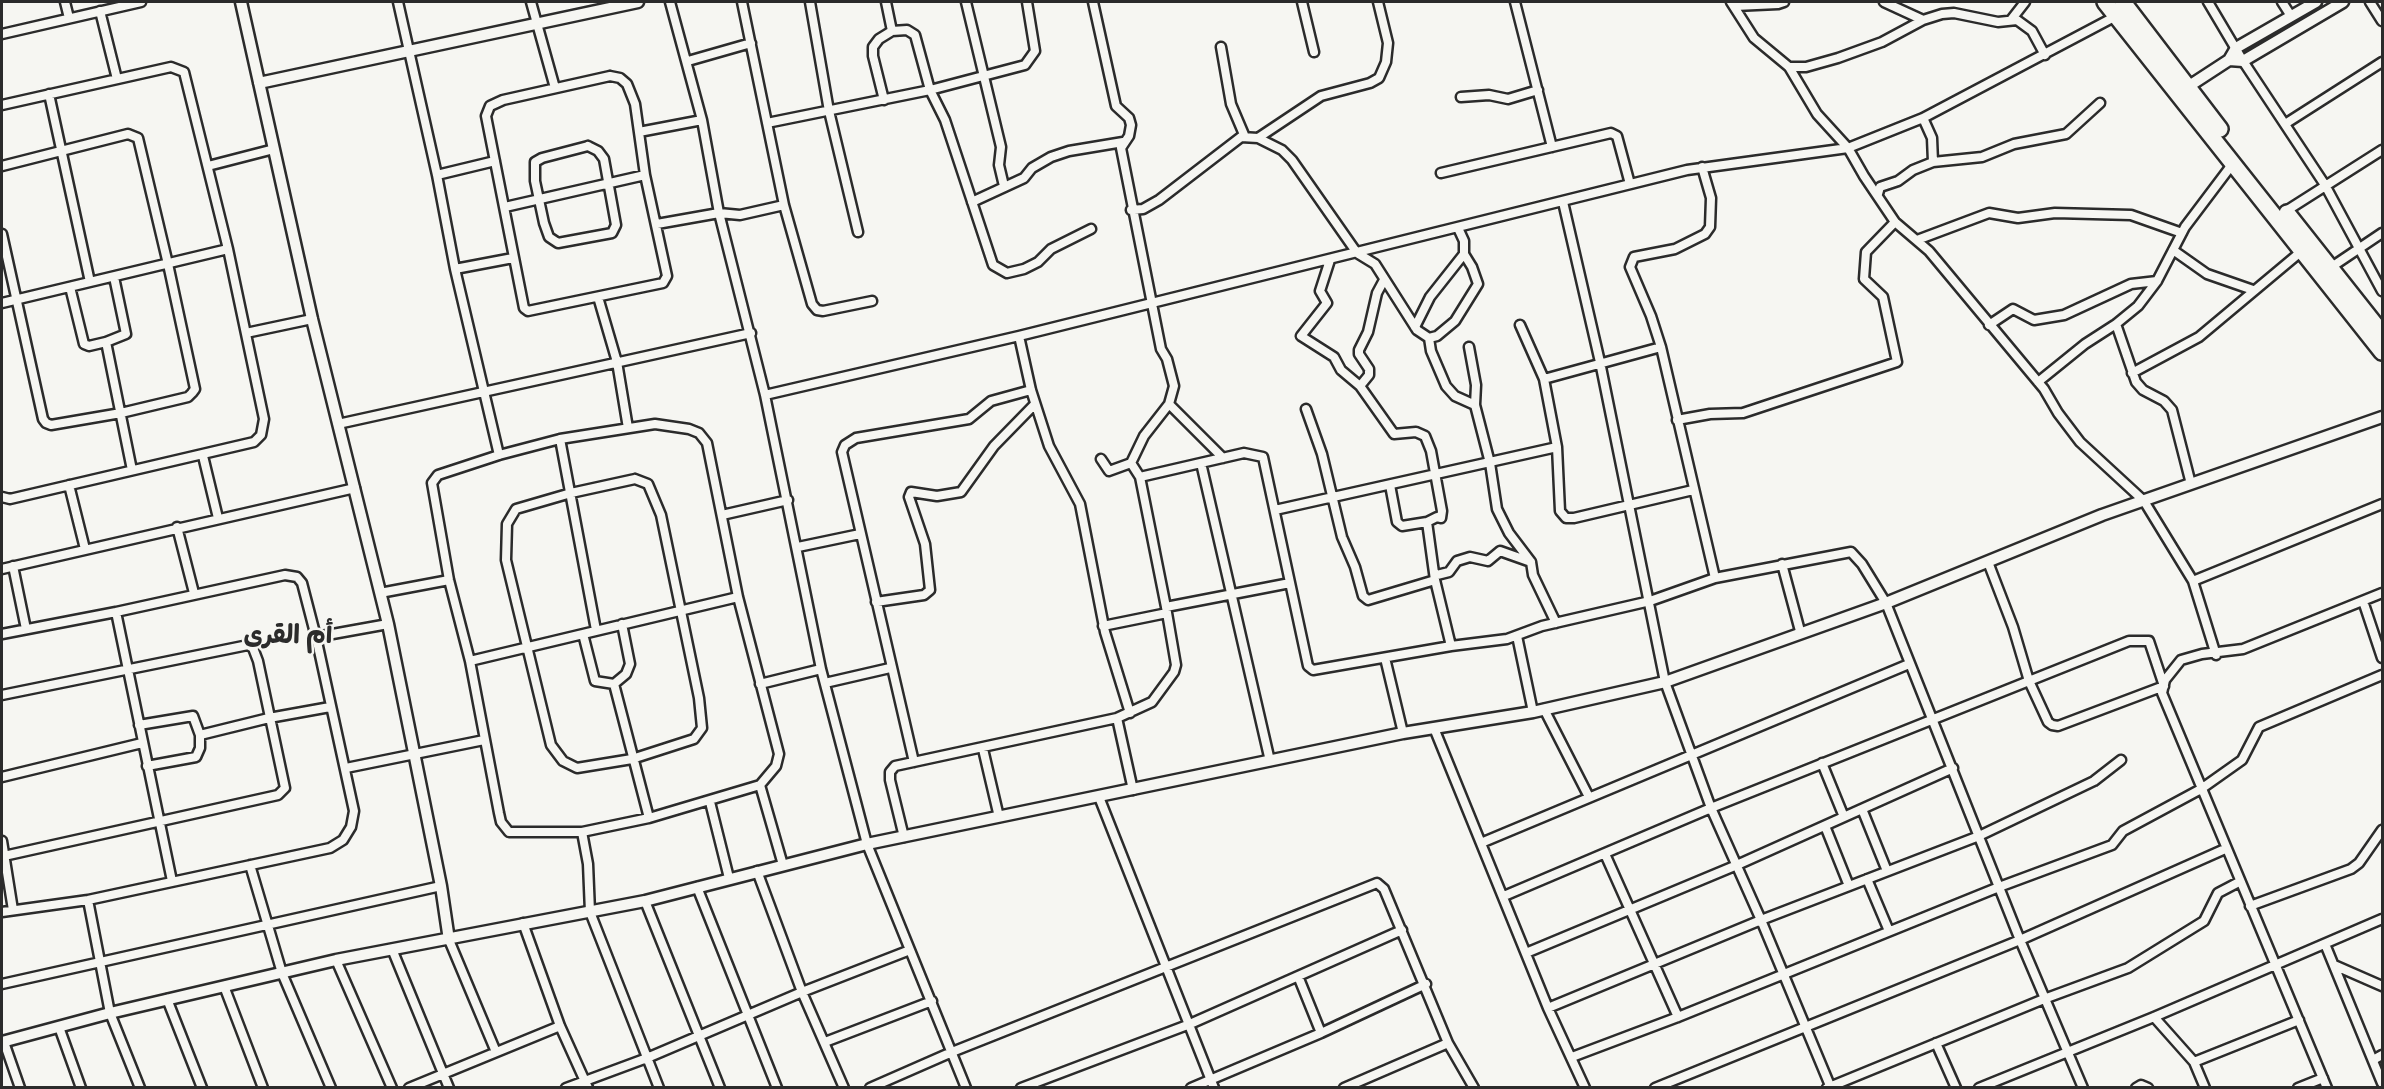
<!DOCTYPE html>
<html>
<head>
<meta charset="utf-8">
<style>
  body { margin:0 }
  #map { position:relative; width:2384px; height:1089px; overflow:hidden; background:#f6f6f2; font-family:Dekko,sans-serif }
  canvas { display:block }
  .frame { position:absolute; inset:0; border:3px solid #2b2b2b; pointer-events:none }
</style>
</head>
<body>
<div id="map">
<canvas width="2384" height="1089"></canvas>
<div class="frame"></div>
</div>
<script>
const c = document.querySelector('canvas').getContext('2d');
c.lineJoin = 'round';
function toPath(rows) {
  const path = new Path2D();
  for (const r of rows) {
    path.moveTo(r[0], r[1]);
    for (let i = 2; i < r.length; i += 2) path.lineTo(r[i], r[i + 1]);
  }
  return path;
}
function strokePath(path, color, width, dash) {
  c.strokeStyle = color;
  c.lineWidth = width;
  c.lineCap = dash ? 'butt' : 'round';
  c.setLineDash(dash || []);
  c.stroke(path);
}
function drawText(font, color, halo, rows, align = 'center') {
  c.font = font + ' Dekko,"Playpen Sans Arabic",sans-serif';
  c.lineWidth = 5;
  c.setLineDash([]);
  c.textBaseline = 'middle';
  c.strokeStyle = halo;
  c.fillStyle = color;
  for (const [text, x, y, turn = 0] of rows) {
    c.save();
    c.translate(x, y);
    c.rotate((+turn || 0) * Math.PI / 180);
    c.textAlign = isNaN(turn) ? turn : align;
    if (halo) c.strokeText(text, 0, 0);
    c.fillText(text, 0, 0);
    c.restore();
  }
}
const minor = toPath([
  [65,2,69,18],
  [398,2,437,175,455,269,499,455],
  [531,2,555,88],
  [670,2,702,120,719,213,765,395,821,669,867,844,966,1088],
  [742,2,784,205,812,304,817,310,823,311,872,301],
  [810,2,829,111,858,232],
  [886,2,892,31,907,30,915,35,930,90,945,120,993,265,1007,273,1024,269,1038,262,1051,249,1091,229],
  [966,2,1001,147,999,165,1004,186],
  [1093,2,1116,106,1129,118,1131,125,1129,136,1121,148,1161,349,1167,359,1174,386,1169,404,1144,436,1131,463],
  [1302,2,1314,52],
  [1515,2,1552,147],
  [1731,2,1754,38,1789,67,1817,114,1848,148,1864,176,1895,222,1929,251,2044,389,2058,413,2080,442,2144,501,2193,581,2216,655],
  [1884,2,1923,20,1942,14,1954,13,1998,22,2017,20,2032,31,2045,55],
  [2208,2,2243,61,2325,185,2382,291],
  [2282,2,2291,16],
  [2370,2,2382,21],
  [1735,6,1778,4,1784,2],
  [100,11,117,79],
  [2011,20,2025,2],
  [2,34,141,2],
  [1221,47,1231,104,1245,137],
  [688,61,751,43],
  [1789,67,1806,67,1838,58,1882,42,1923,20],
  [610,76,620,78,627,84,635,104,645,175,667,276,663,283,528,311,524,308,486,116,490,106,503,100,610,76],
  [49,94,90,282],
  [1461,97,1489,95,1508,99,1538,90],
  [884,100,873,56,873,47,879,39,892,31],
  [2,105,171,67,184,72,228,249,264,419,261,435,254,442,10,499,2,497],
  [1923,118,1932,138,1933,162],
  [767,123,930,90,1025,65,1035,51,1027,2],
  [2285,124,2382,62],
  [639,132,702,120],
  [1258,138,1282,150,1292,160,1357,253,1375,264,1417,330,1429,338,1437,336,1455,321,1478,284,1472,267,1464,254,1464,241,1458,228],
  [588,146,598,151,604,159,616,225,612,233,558,243,549,237,544,223,535,181,535,162,542,158,588,146],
  [2,166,128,134,138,138,168,264,195,389,192,393,188,397,121,413,51,425,46,423,43,419,2,234],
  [208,166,274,149],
  [1702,167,1711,198,1710,227,1705,234,1675,249,1634,257,1630,267,1651,316,1661,347,1715,578],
  [1441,173,1611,133,1617,136,1630,184],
  [437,175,495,161],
  [1878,194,1880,187,1898,181,1913,170,1933,162,1982,157,2014,144,2066,134,2100,103],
  [972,202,1024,178,1032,168,1051,157,1069,151,1123,142],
  [1563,202,1600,362,1665,682,1711,808,1761,920,1831,1088],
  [505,207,645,175],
  [1131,210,1143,209,1159,200,1241,137,1258,138,1321,96,1370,83,1379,78,1386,62,1388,43,1378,2],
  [2286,211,2382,150],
  [657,224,719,213,740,215,784,205],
  [1917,240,1989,213,2018,218,2055,213,2131,215,2182,233],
  [2173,250,2207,274,2253,290],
  [1330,260,1320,291,1327,303,1301,336,1334,357,1341,370,1360,386,1394,434,1416,432,1425,436,1431,451,1442,511,1441,518,1437,517,1427,522],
  [2330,268,2382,233],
  [455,269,513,258],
  [70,287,84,344,89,346,106,342,126,334,114,277],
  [598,297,617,362,628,428],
  [2,303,228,249],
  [2116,324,2136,382,2143,390,2164,401,2172,410,2191,484],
  [1520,325,1544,379],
  [1989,325,2013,309,2034,320,2064,315,2131,284,2157,281],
  [1415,327,1430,297,1464,254],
  [246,333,312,319],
  [1019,336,1031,390,1049,446,1080,504,1105,632,1130,713],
  [1429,338,1431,351,1446,386,1455,396,1475,405],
  [106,342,132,470],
  [1469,347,1476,385,1475,405,1490,463,1497,509,1509,533,1531,562,1533,575,1556,623],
  [1661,347,1544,379,1557,447,1560,511,1566,518,1574,518,1693,490],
  [2132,373,2199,337,2303,250],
  [2038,382,2085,344,2116,324,2138,306,2157,281,2185,227,2234,162],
  [1360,386,1369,375,1369,369,1359,354,1359,350,1368,332,1377,293,1384,280],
  [765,395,1019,336,1687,170,1848,148,1923,118,2118,15],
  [1169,404,1223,458],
  [1306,409,1322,454,1342,537,1355,567,1363,596,1368,600,1435,580],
  [1677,420,1710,414,1743,413,1897,362,1883,297,1864,279,1866,252,1895,222],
  [338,424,751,333],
  [655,424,689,429,699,433,707,443,738,597,779,754,776,766,760,785,649,818,582,832,509,832,501,822,499,813,470,661,449,580,432,483,438,475,499,455,560,439,655,424],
  [560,439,596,630],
  [203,456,218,518],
  [1201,463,1270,761],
  [1140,477,1244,453,1263,457,1308,666,1313,670,1451,646,1507,639,1542,626,1650,601,1715,578,1851,552,1862,564,1886,603,2020,940,2083,1088],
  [635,479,648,484,661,515,699,698,702,728,694,739,632,759,577,768,563,761,551,745,506,560,507,524,516,509,571,493,635,479],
  [69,485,85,549],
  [1390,485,1397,522,1402,526,1427,522,1435,580,1451,646],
  [1275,510,1557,447],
  [722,515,788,500],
  [177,527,194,593],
  [798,547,860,534],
  [1988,562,2013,627,2029,681,2048,722,2052,725,2058,726,2164,686],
  [1782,564,1800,631],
  [13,566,26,629],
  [2,569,355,488],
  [1437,575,1449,572,1457,561,1470,557,1488,561,1500,551,1531,562],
  [2193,581,2382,504],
  [380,593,449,580],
  [2363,601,2382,658],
  [876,602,924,595,930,590,925,544,909,497,911,492,937,496,961,492,994,446,1035,404],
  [1166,607,1290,583],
  [1103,626,1167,613],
  [2,634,116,612],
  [583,634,595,681,614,684,626,674,630,664,622,624],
  [1517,636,1533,712],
  [316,637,388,624],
  [1385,658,1403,733],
  [470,661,738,597],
  [825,683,890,668],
  [614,684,649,818],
  [760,684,821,669],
  [2,695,248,645,253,648,258,661,285,788,278,795,4,856],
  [1544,709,1589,797],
  [1117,718,1133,790],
  [139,725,193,716,200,735,200,748,196,757,147,766],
  [1434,728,1548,1008,1585,1088],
  [200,735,269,718,330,707],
  [983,749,999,817],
  [914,762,842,452,845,445,856,438,969,419,991,401,1031,390],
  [1822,763,1844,817],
  [346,768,484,740],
  [2,777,142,743],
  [760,785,783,865],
  [1099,797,1214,1088],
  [710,802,729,878],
  [1862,809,1887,871],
  [1825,826,1849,886],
  [582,832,588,864,590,912,659,1088],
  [904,837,890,780,890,772,895,766,1117,718,1152,702,1174,672,1176,665,1166,607,1140,477,1131,463,1109,471,1101,459],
  [2,841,13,910],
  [1481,843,1909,664],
  [1605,854,1678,1017],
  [250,865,282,973,331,1088],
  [757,871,802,992,844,1088],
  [1867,879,1889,931],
  [697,887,777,1088],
  [1504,896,1711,808,2129,641,2149,641,2164,686],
  [88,900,110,1013,140,1088],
  [645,901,720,1088],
  [2250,906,2351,869,2359,863,2382,830],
  [2,912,88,900,330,848,343,840,351,827,354,811,316,637,302,583,297,577,285,575,116,612,172,881],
  [523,923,560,1026,588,1088],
  [449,940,496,1052],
  [2325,944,2382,1083],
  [392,949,449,1088],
  [1526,953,1737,865,1953,768],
  [336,960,392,1088],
  [2334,965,2382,986],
  [1298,976,1321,1033],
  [2,984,441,886],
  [224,986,263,1088],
  [167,999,202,1088],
  [1548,1008,1761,920,1979,836,2094,781,2121,760],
  [2154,1017,2194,1062,2205,1088],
  [59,1027,81,1088],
  [4,1042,20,1088],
  [825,1042,932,1001],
  [1936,1043,1956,1088],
  [1572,1057,1678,1017,1999,887,2112,845,2123,831,2201,789,2242,760,2259,727,2382,675],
  [2373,1060,2382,1055],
  [2194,1062,2299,1020],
  [409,1088,560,1026],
  [566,1088,647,1058,802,992,910,950],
  [870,1088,952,1052,1377,883,1384,889,1448,1043,1474,1088],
  [1021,1088,1190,1024,1402,930],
  [1191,1088,1321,1033,1426,984],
  [1344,1088,1448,1043],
  [1655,1088,2020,940,2225,849],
  [1827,1088,2044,999,2128,968,2204,921,2218,893,2239,882],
  [1979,1088,2154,1017,2382,919],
  [2136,1088,2141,1085,2148,1088],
  [2298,1088,2323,1078],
  [2327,1088,2162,693,2165,680,2181,660,2202,654,2243,649,2382,593]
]);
const tertiary = toPath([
  [241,2,312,319,388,624,441,886,449,940],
  [2229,60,2243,61,2343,2],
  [259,83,638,2],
  [2183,90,2229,60,2236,48,2316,2],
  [2,1042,110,1013,336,960,645,901,867,844,1403,733,1533,712,1665,682,1886,603,2102,515,2382,417]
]);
const trunk = toPath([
  [2105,2,2382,352],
  [2123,2,2220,129],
  [2287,213,2382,333]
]);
const districtNames = [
  ["أم القرى",288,639]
];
strokePath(minor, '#2b2b2b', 13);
strokePath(tertiary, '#2b2b2b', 15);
strokePath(trunk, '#2b2b2b', 20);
strokePath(minor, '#f6f6f2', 8);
strokePath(tertiary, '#f6f6f2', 10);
strokePath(trunk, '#f6f6f2', 15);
drawText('bold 26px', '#2b2b2b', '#f6f6f2', districtNames);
</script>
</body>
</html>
